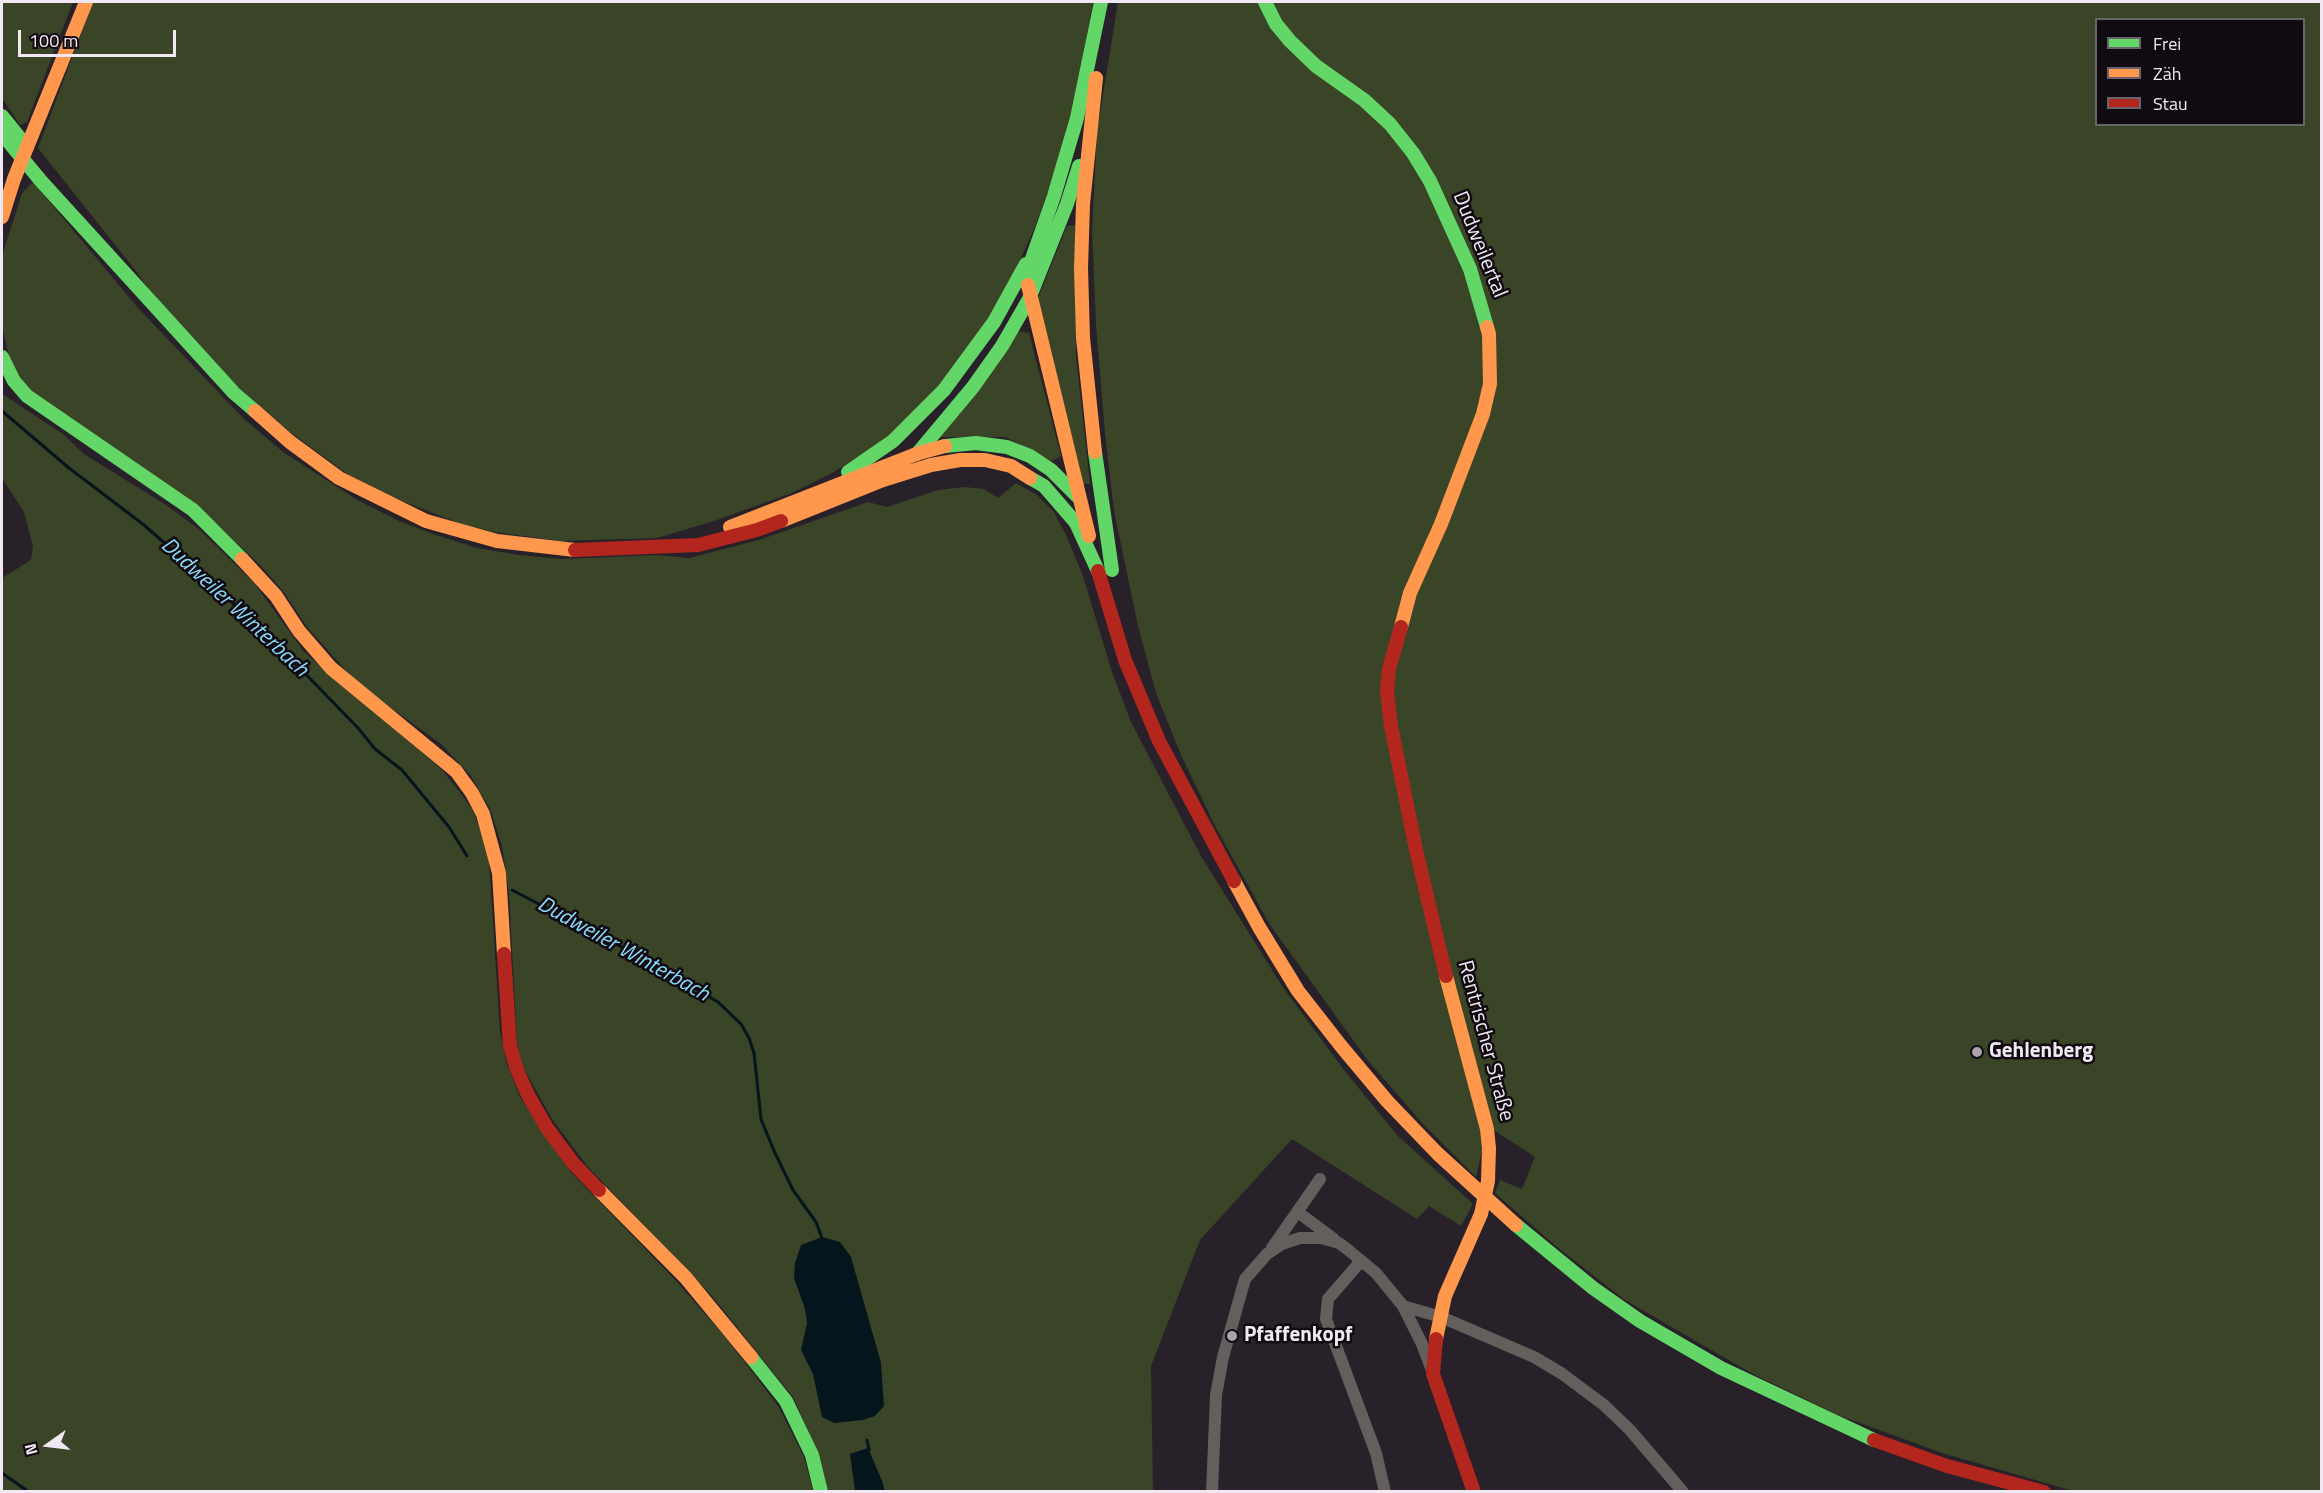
<!DOCTYPE html>
<html>
<head>
<meta charset="utf-8">
<style>
  body { margin:0 }
  #map { position:relative; width:2323px; height:1493px; overflow:hidden; background:#28212a; font-family:"Titillium Web",sans-serif }
  canvas { display:block }
  .frame { position:absolute; inset:0; border:3px solid #f2e8f4; pointer-events:none }
  .legend { position:absolute; left:2095px; top:18px; width:210px; height:108px; box-sizing:border-box; background:#100a11; border:2px solid #6a636c; margin:0; padding:8px 10px; list-style:none; font-size:18px; color:#f2e8f4 }
  .legend li { display:flex; align-items:center; gap:12px; height:30px }
  .legend b { width:30px; border:2px solid #6a636c }
  .north { position:absolute; left:18px; top:1415px; width:60px; height:60px; -webkit-text-stroke:4px #100a11; paint-order:stroke; rotate:256deg; font-size:16px; font-weight:700; line-height:24px; text-align:center; color:#f2e8f4 }
  .north::after { content:''; display:block; margin:auto; width:21px; height:27px; background:#f2e8f4; clip-path:polygon(50% 0,100% 100%,50% 72%,0 100%) }
  .scale { position:absolute; left:18px; top:30px; width:158px; height:27px; box-sizing:border-box; border:3px solid #f2e8f4; border-top:0; padding-left:8px; font-size:18px; line-height:21px; white-space:nowrap; color:#f2e8f4; -webkit-text-stroke:4px #100a11; paint-order:stroke }
</style>
</head>
<body>
<div id="map">
<canvas width="2323" height="1493"></canvas>
<div class="frame"></div>
<ul class="legend">
<li><b style="height:8px;background:#63d668"></b>Frei</li>
<li><b style="height:8px;background:#ff974d"></b>Zäh</li>
<li><b style="height:8px;background:#b3261e"></b>Stau</li>
</ul>
<div class="north">N</div>
<div class="scale">100 m</div>
</div>
<script>
const c = document.querySelector('canvas').getContext('2d');
c.lineJoin = 'round';
function fillPath(path, color) {
  c.fillStyle = color;
  c.fill(path, 'evenodd');
}
function toPath(rows) {
  const path = new Path2D();
  for (const r of rows) {
    path.moveTo(r[0], r[1]);
    for (let i = 2; i < r.length; i += 2) path.lineTo(r[i], r[i + 1]);
  }
  return path;
}
function strokePath(path, color, width, dash) {
  c.strokeStyle = color;
  c.lineWidth = width;
  c.lineCap = dash ? 'butt' : 'round';
  c.setLineDash(dash || []);
  c.stroke(path);
}
function drawText(font, color, halo, rows, align = 'center') {
  c.font = font + ' "Titillium Web",sans-serif';
  c.lineWidth = 5;
  c.setLineDash([]);
  c.textBaseline = 'middle';
  c.strokeStyle = halo;
  c.fillStyle = color;
  for (const [text, x, y, turn = 0] of rows) {
    c.save();
    c.translate(x, y);
    c.rotate((+turn || 0) * Math.PI / 180);
    c.textAlign = isNaN(turn) ? turn : align;
    if (halo) c.strokeText(text, 0, 0);
    c.fillText(text, 0, 0);
    c.restore();
  }
}
const green = toPath([
  [2,2,73,2,27,122,20,125,2,98],
  [93,2,1093,2,1076,95,1055,171,1035,227,1003,298,948,378,881,443,832,473,792,493,714,521,657,538,561,541,494,532,464,525,389,496,349,475,290,432,234,383,155,299,136,271,38,148],
  [1118,2,2321,2,2321,1491,2073,1491,1942,1453,1838,1415,1751,1373,1625,1300,1558,1248,1495,1193,1500,1180,1522,1189,1535,1157,1481,1122,1482,1151,1476,1177,1423,1124,1369,1062,1270,925,1216,828,1181,755,1156,693,1138,626,1114,511,1105,433,1096,325,1092,231,1097,132],
  [2096,20,2304,20,2304,124,2096,124],
  [33,182,138,308,244,419,283,452,359,501,399,521,436,535,477,548,519,555,562,559,655,555,690,558,762,539,868,502,887,507,938,490,964,487,984,489,998,498,1016,483,1037,495,1054,512,1067,537,1083,576,1112,672,1131,722,1201,856,1282,986,1344,1070,1397,1135,1473,1204,1461,1226,1429,1206,1417,1219,1292,1139,1200,1240,1151,1366,1153,1491,828,1491,818,1452,793,1397,712,1296,588,1167,552,1119,522,1065,517,1043,509,893,502,846,491,811,471,776,441,744,358,684,307,627,283,591,260,565,217,524,27,388,9,356,4,335,2,324,2,256,22,193],
  [1075,225,1076,356,1090,484,1083,484,1038,298,1067,226],
  [1017,331,1029,333,1061,456,1051,461,1006,437,937,437],
  [2,394,63,434,84,454,166,505,200,530,255,584,304,652,425,755,443,771,462,795,473,811,483,837,489,862,500,1032,507,1064,520,1097,570,1171,677,1282,727,1339,778,1406,804,1457,813,1491,2,1491,2,578,31,560,33,546,24,512,2,478]
]);
const water = toPath([
  [822,1237,840,1242,851,1257,881,1363,884,1406,875,1416,863,1420,834,1423,822,1417,813,1374,801,1350,807,1323,805,1309,794,1278,795,1263,801,1245],
  [868,1448,882,1481,885,1491,855,1491,850,1454]
]);
const stream = toPath([
  [2,411,69,468,144,525,260,627,358,728,375,749,402,770,449,827,467,856],
  [512,890,654,964,718,1002,741,1024,749,1038,754,1053,761,1119,774,1151,793,1190,816,1222,823,1241],
  [867,1440,869,1450],
  [2,1473,29,1492]
]);
const street = toPath([
  [1299,1213,1334,1239],
  [1272,1248,1320,1179],
  [1361,1261,1328,1299,1326,1319,1376,1453,1385,1492],
  [1403,1306,1422,1344,1431,1368],
  [1212,1492,1216,1395,1223,1357,1245,1279,1267,1254,1282,1244,1300,1238,1321,1238,1339,1243,1347,1249,1376,1273,1403,1306,1441,1317,1534,1357,1561,1373,1604,1405,1630,1430,1683,1492]
]);
const fast = toPath([
  [1265,2,1276,24,1290,41,1316,66,1364,100,1390,124,1413,153,1430,181,1470,269,1487,327],
  [2,116,27,147],
  [2,134,41,181,234,393,255,411],
  [1028,285,1028,270,1054,196,1077,118,1101,2],
  [2,357,14,381,27,396,193,510,242,559],
  [945,446,976,443,1007,447,1030,456,1051,470,1077,496],
  [1095,452,1112,570],
  [917,454,973,387,1002,346,1029,299,1067,204,1079,166],
  [848,472,893,441,944,390,994,322,1026,264],
  [1030,478,1044,486,1076,523,1098,571],
  [1516,1225,1593,1288,1640,1321,1721,1368,1874,1440],
  [751,1357,786,1401,812,1455,821,1492]
]);
const slow = toPath([
  [2,217,14,179,86,2],
  [1028,285,1089,536],
  [255,411,290,442,339,478,426,521,497,541,575,550],
  [1095,452,1083,338,1081,268,1083,204,1096,78],
  [781,521,883,480,931,465,960,460,985,460,1011,466,1030,478],
  [730,527,919,453,945,446],
  [242,559,276,596,299,631,331,668,456,771,472,793,483,814,499,873,504,954],
  [1401,627,1410,593,1441,524,1483,414,1490,384,1489,334,1487,327],
  [1234,881,1259,927,1298,991,1341,1046,1387,1101,1438,1154,1516,1225],
  [599,1190,686,1278,751,1357],
  [1436,1339,1445,1296,1481,1214,1488,1181,1489,1148,1487,1129,1446,976]
]);
const jam = toPath([
  [575,550,698,545,757,530,781,521],
  [1098,571,1125,660,1159,741,1234,881],
  [1401,627,1389,669,1387,692,1391,726,1416,850,1446,976],
  [504,954,510,1046,517,1070,528,1095,547,1128,573,1163,599,1190],
  [1436,1339,1433,1374,1474,1492],
  [1874,1440,1947,1466,2044,1492]
]);
const markers = [
  [1977,1052,6,"#aba2ad"],
  [1232,1336,6,"#aba2ad"]
];
const streetNames = [
  ["Dudweilertal",1479,245,68],
  ["Rentrischer Straße",1485,1041,75]
];
const poiNames = [
  ["Gehlenberg",1989,1052],
  ["Pfaffenkopf",1244,1336]
];
const waterNames = [
  ["Dudweiler Winterbach",234,608,43],
  ["Dudweiler Winterbach",623,950,29]
];
fillPath(green, '#3a4427');
fillPath(water, '#05151d');
strokePath(stream, '#05151d', 3);
strokePath(street, '#625f5d', 12);
strokePath(fast, '#63d668', 14);
strokePath(slow, '#ff974d', 14);
strokePath(jam, '#b3261e', 14);
for (const [x, y, r, color] of markers) {
  const dot = new Path2D();
  dot.arc(x, y, r, 0, 2 * Math.PI);
  c.fillStyle = color;
  c.fill(dot);
  strokePath(dot, '#100a11', 2);
}
drawText('21px', '#f2e8f4', '#100a11', streetNames);
drawText('bold 21px', '#f2e8f4', '#100a11', poiNames, 'left');
drawText('italic 22px', '#8bdafa', '#100a11', waterNames);
</script>
</body>
</html>
